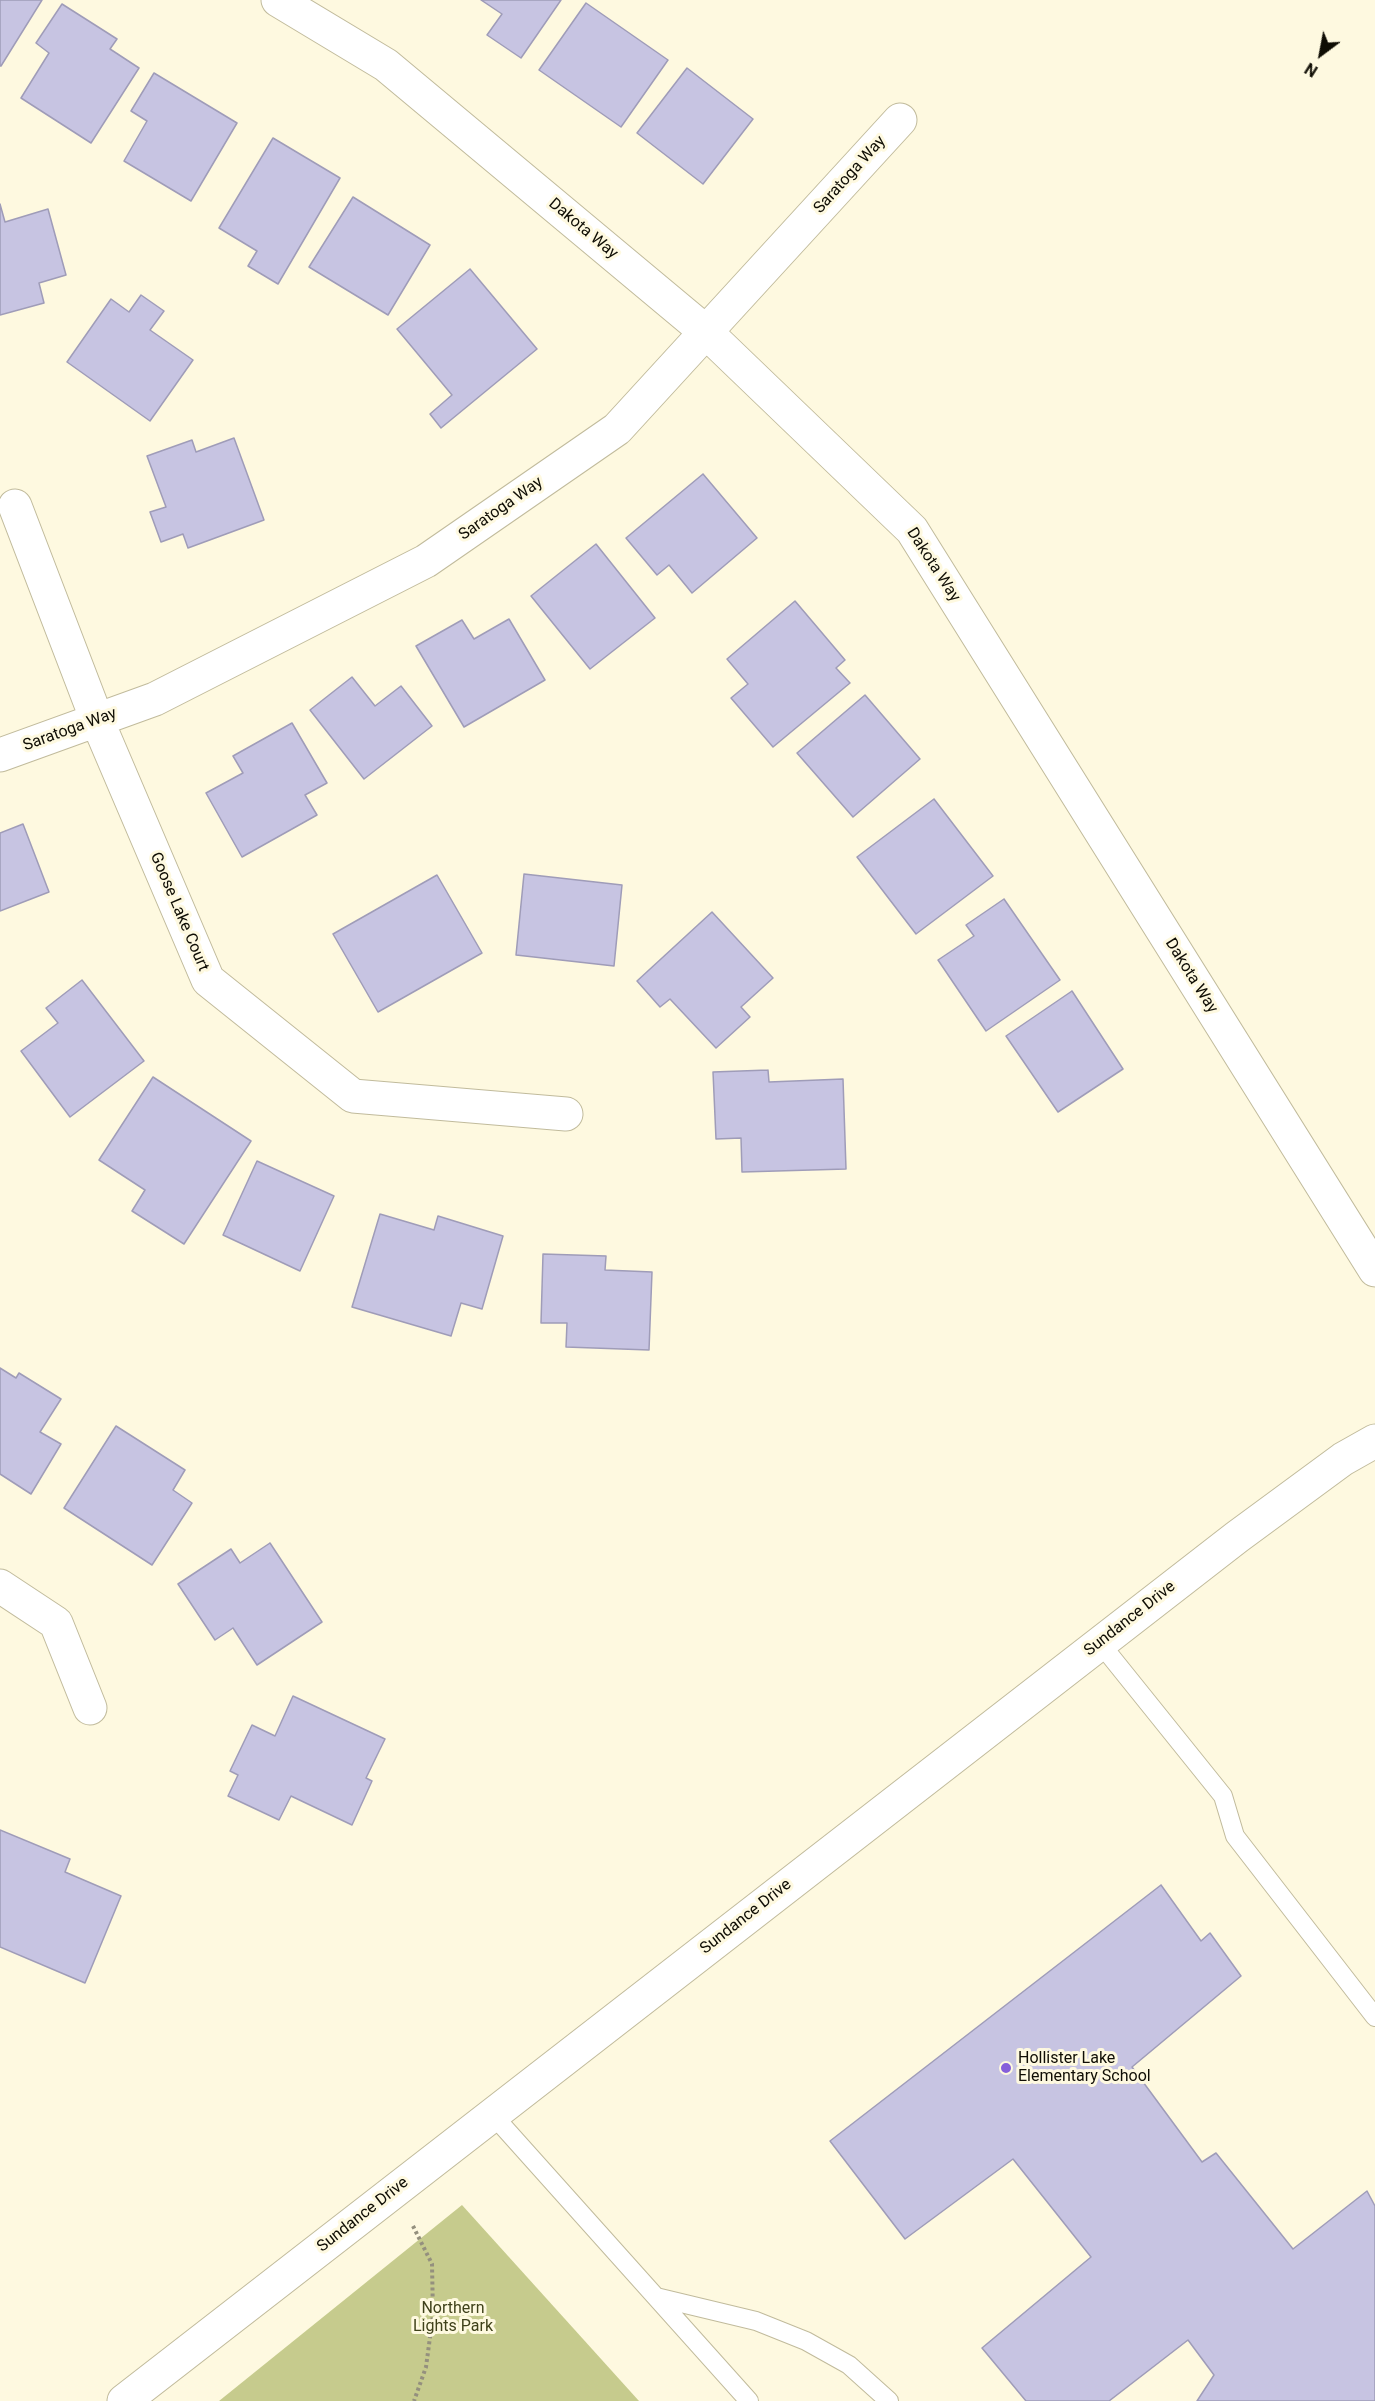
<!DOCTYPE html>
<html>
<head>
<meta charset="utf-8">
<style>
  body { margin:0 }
  #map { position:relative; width:1375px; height:2401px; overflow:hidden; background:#fef9e0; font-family:Roboto,sans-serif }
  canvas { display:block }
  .north { position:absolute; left:1291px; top:24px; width:60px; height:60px; -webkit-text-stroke:4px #fef9e0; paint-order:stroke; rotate:212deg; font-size:16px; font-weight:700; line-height:24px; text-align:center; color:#0f0d04 }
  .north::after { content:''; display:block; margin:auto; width:21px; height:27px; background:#0f0d04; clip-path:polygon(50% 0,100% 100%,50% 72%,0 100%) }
</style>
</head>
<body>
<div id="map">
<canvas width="1375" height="2401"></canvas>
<div class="north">N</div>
</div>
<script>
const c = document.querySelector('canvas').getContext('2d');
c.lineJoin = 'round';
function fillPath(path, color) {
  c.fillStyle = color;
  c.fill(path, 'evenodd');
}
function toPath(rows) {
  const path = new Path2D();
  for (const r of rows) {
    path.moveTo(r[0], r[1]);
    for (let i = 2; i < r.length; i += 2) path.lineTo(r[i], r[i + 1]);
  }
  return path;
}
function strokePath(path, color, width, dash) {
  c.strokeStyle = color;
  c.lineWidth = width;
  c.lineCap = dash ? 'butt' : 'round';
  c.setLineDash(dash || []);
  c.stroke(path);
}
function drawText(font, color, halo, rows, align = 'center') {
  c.font = font + ' Roboto,sans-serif';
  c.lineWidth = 6;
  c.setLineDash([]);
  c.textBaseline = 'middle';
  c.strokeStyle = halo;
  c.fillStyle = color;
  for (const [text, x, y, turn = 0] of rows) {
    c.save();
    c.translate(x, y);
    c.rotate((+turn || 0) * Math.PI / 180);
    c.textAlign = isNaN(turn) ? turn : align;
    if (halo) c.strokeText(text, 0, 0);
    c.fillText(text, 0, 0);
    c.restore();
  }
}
const green = toPath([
  [462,2205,639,2401,219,2401]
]);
const building = toPath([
  [0,0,42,0,1,66,0,66,0,0],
  [481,0,561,0,521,58,487,35,502,14,481,0],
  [586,3,668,60,621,127,539,70,586,3],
  [62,4,117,39,110,49,139,68,91,143,21,98,49,53,36,43,62,4],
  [687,68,753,119,703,184,637,133,687,68],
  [154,73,237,123,191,201,124,161,147,121,131,111,154,73],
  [273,138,340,178,278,284,248,266,257,251,219,228,273,138],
  [353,197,430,245,388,315,309,267,353,197],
  [0,204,5,222,48,209,66,275,39,283,44,303,0,315,0,204],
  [470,269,537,349,441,428,430,414,452,395,397,329,470,269],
  [141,295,164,311,150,330,193,360,150,421,67,362,111,299,129,312,141,295],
  [234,438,264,520,188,548,183,534,161,542,150,512,166,507,147,456,192,440,196,452,234,438],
  [703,474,757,538,692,593,669,565,657,575,626,538,703,474],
  [596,544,655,618,590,669,531,596,596,544],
  [795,601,845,660,836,668,850,683,773,747,731,698,748,684,727,659,795,601],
  [509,619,545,680,464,727,416,646,462,620,474,639,509,619],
  [352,677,375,706,401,686,432,726,364,779,310,710,352,677],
  [865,695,920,759,853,817,797,753,865,695],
  [292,723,327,783,305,795,317,815,242,857,206,793,243,773,233,756,292,723],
  [934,799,993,876,916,934,857,857,934,799],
  [23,824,49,892,0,911,0,833,23,824],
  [524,874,622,885,614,966,516,955,524,874],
  [437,875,482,953,378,1012,333,934,437,875],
  [1004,899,1060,980,986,1031,938,960,974,936,966,925,1004,899],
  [712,912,773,978,741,1007,750,1017,716,1048,670,999,660,1007,637,981,712,912],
  [82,980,144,1061,70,1117,21,1051,58,1023,46,1008,82,980],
  [1072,991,1123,1069,1058,1112,1006,1036,1072,991],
  [768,1070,769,1082,843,1079,846,1169,742,1172,741,1138,716,1139,713,1072,768,1070],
  [153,1077,251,1141,184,1244,132,1211,145,1190,99,1160,153,1077],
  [257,1161,334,1196,300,1271,223,1235,257,1161],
  [380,1214,434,1230,438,1216,503,1236,482,1309,461,1303,451,1336,352,1307,380,1214],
  [543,1254,606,1256,605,1270,652,1272,649,1350,566,1347,567,1323,541,1323,543,1254],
  [0,1368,16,1378,19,1373,61,1399,40,1432,61,1444,31,1494,0,1474,0,1368],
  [116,1426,185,1470,173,1490,192,1503,152,1565,64,1508,116,1426],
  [270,1543,322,1622,257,1665,233,1628,215,1640,178,1584,231,1549,240,1563,270,1543],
  [293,1696,385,1739,366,1778,372,1781,352,1825,291,1796,279,1820,228,1796,238,1775,230,1771,252,1725,275,1736,293,1696],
  [0,1830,70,1859,65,1872,121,1896,85,1983,0,1947,0,1830],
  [1161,1885,1201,1941,1210,1933,1241,1976,1132,2067,1202,2162,1216,2153,1293,2249,1367,2191,1375,2206,1375,2401,1197,2401,1214,2375,1188,2340,1109,2401,1026,2401,982,2348,1091,2257,1013,2159,905,2239,830,2141,1161,1885]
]);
const path = toPath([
  [413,2226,432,2264,433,2315,426,2367,414,2401]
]);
const lane = toPath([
  [1100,1643,1223,1796,1235,1836,1375,2017],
  [492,2114,749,2401],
  [656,2297,756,2321,806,2341,849,2365,889,2401]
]);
const street = toPath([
  [278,0,386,65,706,332,912,530,1375,1270],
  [15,506,97,720,208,980,353,1096,566,1114],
  [0,755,155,699,426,561,617,429,900,120],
  [0,1586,56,1623,90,1708],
  [124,2401,1237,1537,1343,1459,1375,1441]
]);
const markers = [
  [1006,2068,6,"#865fda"]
];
const streetNames = [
  ["Saratoga Way",850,175,-48],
  ["Dakota Way",583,229,40],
  ["Saratoga Way",501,509,-35],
  ["Dakota Way",933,565,57],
  ["Saratoga Way",70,730,-20],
  ["Goose Lake Court",179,912,67],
  ["Dakota Way",1191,976,58],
  ["Sundance Drive",1130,1619,-38],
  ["Sundance Drive",746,1917,-38],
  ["Sundance Drive",363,2215,-38]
];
const poiNames = [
  ["Hollister Lake",1018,2059],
  ["Elementary School",1018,2077]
];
const parkNames = [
  ["Northern",453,2309],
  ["Lights Park",453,2327]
];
fillPath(green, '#c6cb8d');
fillPath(building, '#c7c4e2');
strokePath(building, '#9f9cb8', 1.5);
strokePath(lane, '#c1bb9c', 20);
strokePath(street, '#c1bb9c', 35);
strokePath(path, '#94907e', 4, [3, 3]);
strokePath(lane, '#fff', 18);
strokePath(street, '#fff', 33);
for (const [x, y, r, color] of markers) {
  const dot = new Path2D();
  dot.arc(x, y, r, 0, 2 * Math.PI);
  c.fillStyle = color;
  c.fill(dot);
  strokePath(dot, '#fef9e0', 2);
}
drawText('16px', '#0f0d04', '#fef9e0', streetNames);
drawText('16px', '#0f0d04', '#fef9e0', poiNames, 'left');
drawText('16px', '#3f411a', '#fef9e0', parkNames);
</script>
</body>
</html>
